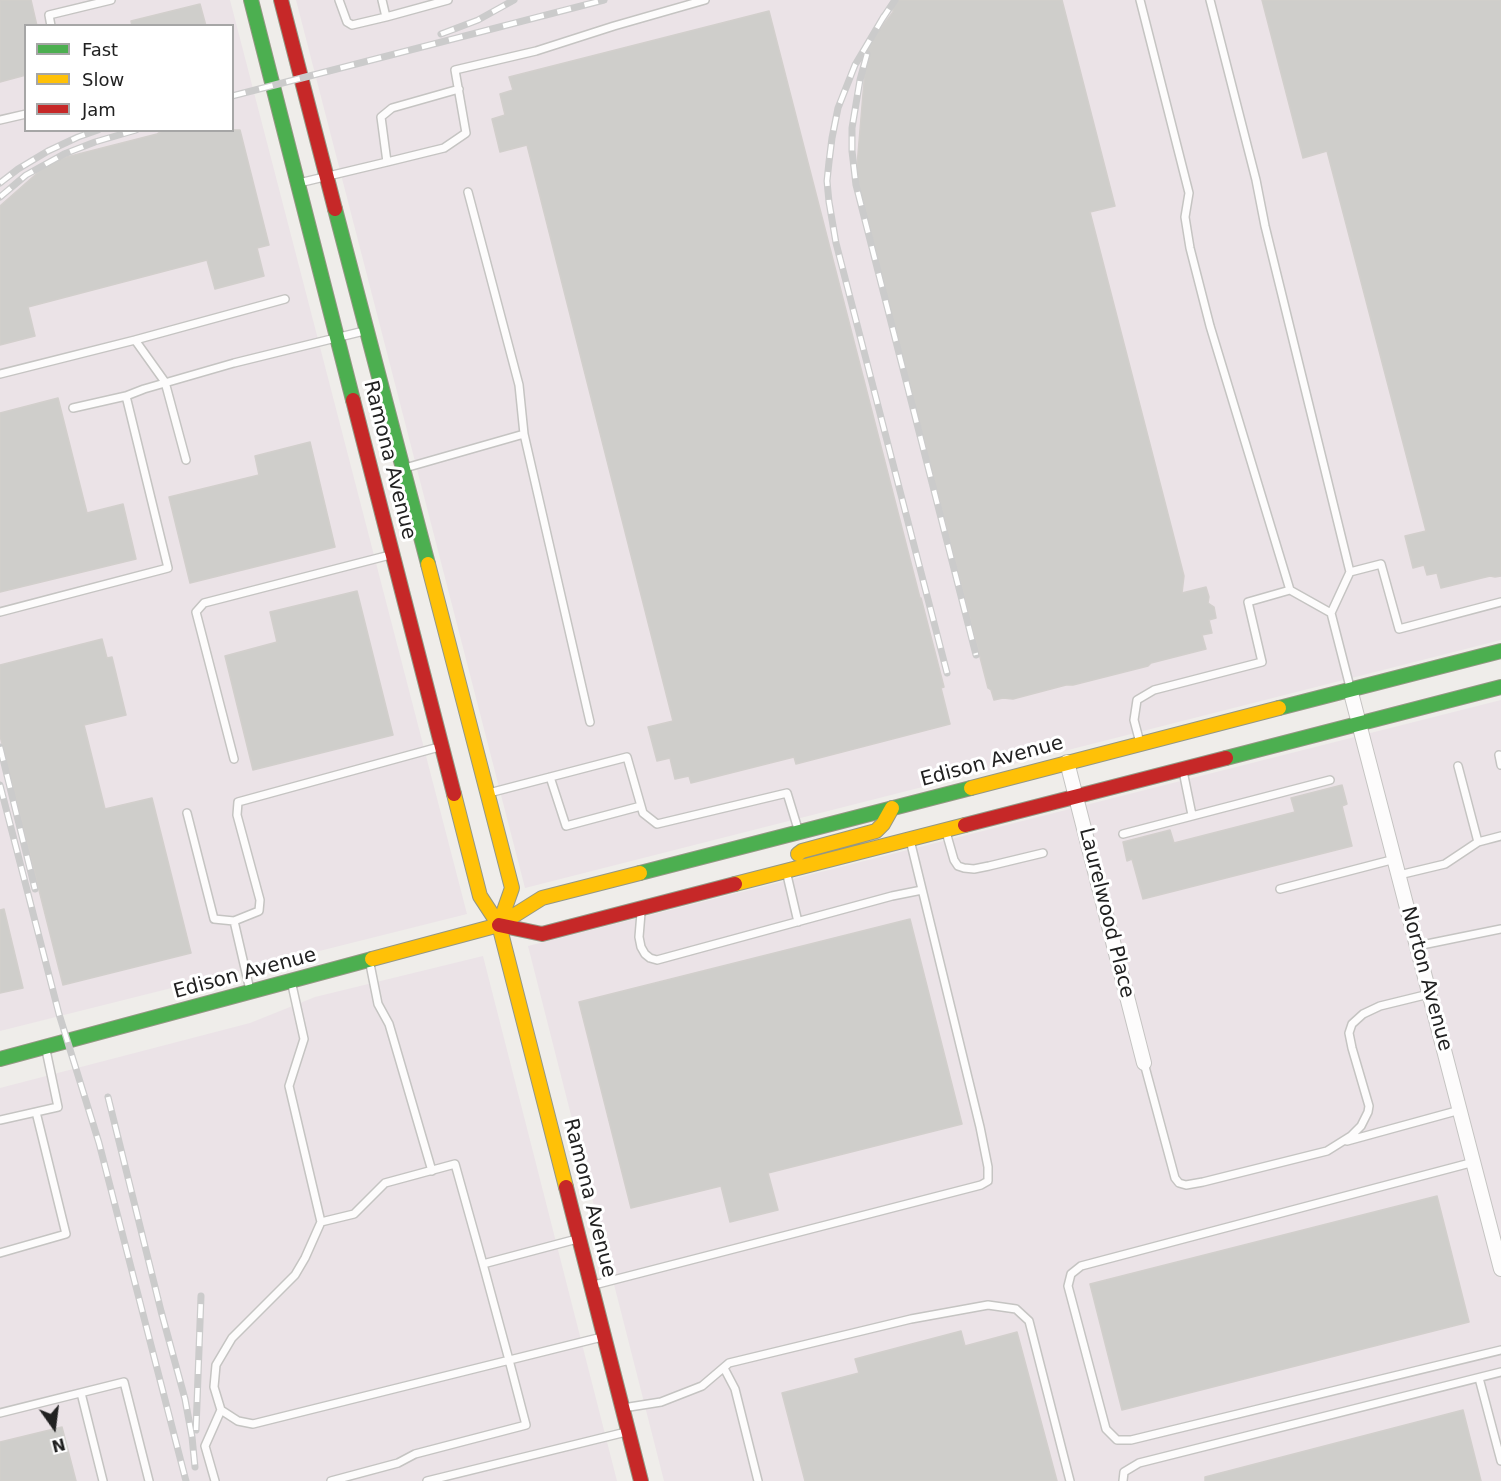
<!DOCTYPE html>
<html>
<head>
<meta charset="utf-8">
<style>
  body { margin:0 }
  #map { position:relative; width:1501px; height:1481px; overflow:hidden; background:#efedea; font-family:"DejaVu Sans",sans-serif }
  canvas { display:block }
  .legend { position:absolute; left:24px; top:24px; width:210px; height:108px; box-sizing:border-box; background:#fff; border:2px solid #a6a6a6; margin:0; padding:8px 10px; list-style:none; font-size:18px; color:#212121 }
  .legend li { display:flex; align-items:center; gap:12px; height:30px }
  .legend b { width:30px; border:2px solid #a6a6a6 }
  .north { position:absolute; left:24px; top:1397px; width:60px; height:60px; -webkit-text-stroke:4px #fff; paint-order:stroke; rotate:166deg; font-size:16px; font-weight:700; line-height:24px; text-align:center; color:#212121 }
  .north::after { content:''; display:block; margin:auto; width:21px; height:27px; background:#212121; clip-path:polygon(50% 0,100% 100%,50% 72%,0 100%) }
</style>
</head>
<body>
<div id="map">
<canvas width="1501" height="1481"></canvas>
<ul class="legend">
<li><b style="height:8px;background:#4caf50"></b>Fast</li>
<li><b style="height:8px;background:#ffc107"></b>Slow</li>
<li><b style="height:8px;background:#c62828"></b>Jam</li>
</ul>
<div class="north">N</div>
</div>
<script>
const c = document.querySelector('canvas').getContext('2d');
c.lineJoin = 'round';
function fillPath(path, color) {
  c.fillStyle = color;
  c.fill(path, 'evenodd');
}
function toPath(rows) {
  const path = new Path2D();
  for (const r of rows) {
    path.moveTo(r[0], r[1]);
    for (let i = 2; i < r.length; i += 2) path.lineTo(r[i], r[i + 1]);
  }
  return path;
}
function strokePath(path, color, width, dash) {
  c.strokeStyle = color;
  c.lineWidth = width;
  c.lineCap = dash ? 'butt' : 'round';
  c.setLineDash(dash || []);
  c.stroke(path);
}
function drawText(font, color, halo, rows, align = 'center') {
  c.font = font + ' "DejaVu Sans",sans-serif';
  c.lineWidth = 6;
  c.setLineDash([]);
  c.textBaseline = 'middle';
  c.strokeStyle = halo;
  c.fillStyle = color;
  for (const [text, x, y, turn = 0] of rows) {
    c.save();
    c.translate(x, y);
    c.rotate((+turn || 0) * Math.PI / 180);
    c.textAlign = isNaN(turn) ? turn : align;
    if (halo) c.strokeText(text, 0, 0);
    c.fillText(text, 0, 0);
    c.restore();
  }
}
const industrial = toPath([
  [0,0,230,0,467,914,0,1031],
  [26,26,232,26,232,130,26,130],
  [296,0,1501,0,1501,640,525,888],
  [1501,700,1501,1481,664,1481,528,946],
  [483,956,617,1481,0,1481,0,1088,250,1023,315,997]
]);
const building = toPath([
  [0,0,31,0,37,26,26,26,26,75,0,82,0,0],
  [898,0,1062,0,1115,206,1090,212,1184,576,1182,593,1206,587,1209,597,1208,603,1214,607,1216,618,1209,620,1212,633,1202,635,1206,649,1151,663,1148,666,1073,685,1066,685,1013,699,1003,698,994,700,991,690,988,688,856,178,867,46,893,12,893,6,898,0],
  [1262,0,1501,0,1501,576,1495,577,1490,576,1441,588,1437,573,1427,575,1424,565,1413,568,1405,536,1426,531,1327,151,1303,158,1262,0],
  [200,4,206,26,132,26,131,21,200,4],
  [769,11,920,598,921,598,944,687,941,688,950,724,796,764,794,757,691,783,689,776,675,779,670,758,657,761,648,727,673,721,527,145,500,152,492,119,505,115,500,94,513,90,509,77,769,11],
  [164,130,240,130,269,245,257,248,264,276,215,289,207,260,28,307,35,336,0,345,0,206,51,161,157,134,164,130],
  [58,398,87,513,123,504,136,559,0,592,0,413,58,398],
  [310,442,335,547,190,583,169,497,259,475,255,456,310,442],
  [357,591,393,735,253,770,225,656,277,642,270,612,357,591],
  [102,639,107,658,112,657,126,715,84,725,105,809,152,798,191,953,63,985,0,736,0,665,102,639],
  [1342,785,1347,804,1342,806,1352,846,1143,899,1132,859,1127,861,1123,842,1170,830,1174,843,1295,812,1291,798,1342,785],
  [4,909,23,988,0,993,0,910,4,909],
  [910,919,962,1124,768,1173,778,1210,730,1222,721,1186,631,1208,579,1002,910,919],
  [1437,1196,1469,1322,1122,1410,1090,1284,1437,1196],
  [961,1331,965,1346,1017,1332,1057,1481,805,1481,782,1393,859,1373,855,1359,961,1331],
  [1463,1410,1481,1481,1205,1481,1205,1477,1463,1410],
  [62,1427,76,1481,0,1481,0,1442,62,1427]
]);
const lane = toPath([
  [339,0,347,22,352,25,386,17],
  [382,0,386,17,448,0],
  [1140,0,1189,193,1185,217,1190,248,1210,326,1290,590],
  [1210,0,1256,180,1265,226,1350,572],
  [51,26,49,15,111,0],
  [459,89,392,108,381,117,387,162,444,148,466,133,455,70,536,51,614,26,705,0],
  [0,120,26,114],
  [299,183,387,162],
  [468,192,519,385,524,434,590,722],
  [135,340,285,299],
  [0,374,135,340,165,382,186,460],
  [73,408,126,396],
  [405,468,524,434],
  [0,612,168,568,126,396,144,389,234,363,364,331],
  [1350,687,1331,613,1350,572,1381,564,1399,629,1501,602],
  [1139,739,1134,720,1137,700,1154,690,1262,662,1248,602,1290,590,1331,613],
  [1499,755,1501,765],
  [234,759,196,612,204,603,390,555],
  [1458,766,1478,842],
  [1183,771,1192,815],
  [550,777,566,826,641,806],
  [489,793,627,757,643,813,657,824,787,793,798,829],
  [187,813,214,919,234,921,250,990],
  [946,832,954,860,958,866,964,868,974,869,989,866,1043,853],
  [1123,834,1330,780],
  [787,875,798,922],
  [1399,875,1445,864,1478,842,1501,836],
  [1280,889,1395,859],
  [641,913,639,937,641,947,645,954,650,958,657,960,892,896,922,890],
  [234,921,259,911,260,900,237,815,238,802,439,747],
  [1417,946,1501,929],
  [370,964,378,1004,389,1024,432,1171],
  [292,985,304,1039,289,1086,321,1222,305,1258,295,1275,232,1338,216,1365,214,1387,221,1410,238,1421,253,1424,602,1337],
  [1144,1063,1175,1178,1179,1183,1186,1185,1203,1182,1327,1151,1351,1136,1361,1126,1368,1112,1369,1106,1352,1048,1349,1033,1352,1024,1363,1014,1380,1006,1429,994],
  [0,1120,58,1107,46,1050],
  [1347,1141,1460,1110],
  [1474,1162,1081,1266,1071,1274,1068,1286,1106,1429,1117,1440,1131,1440,1501,1350],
  [321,1222,354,1214,385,1183,455,1164,483,1264,577,1239],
  [0,1253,66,1234,36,1112],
  [594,1285,981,1185,988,1181,988,1167,980,1127,911,844],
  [724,1368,735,1389,758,1481],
  [1479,1378,1501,1461],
  [81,1393,103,1481],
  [623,1408,661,1402,702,1386,729,1363,911,1319,988,1305,1016,1309,1029,1321,1070,1481],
  [0,1413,124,1382,149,1481],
  [215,1481,205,1446,221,1410],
  [331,1481,398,1463,415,1454,526,1425,509,1360,483,1264],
  [427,1481,626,1432],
  [1123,1481,1124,1472,1139,1463,1501,1372]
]);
const street = toPath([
  [1350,689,1501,1269],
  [1067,762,1144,1063]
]);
const fast = toPath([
  [251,0,353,400],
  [335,209,428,564],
  [1279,708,1501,651],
  [1226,758,1501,687],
  [640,873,971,788],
  [0,1059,372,959]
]);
const slow = toPath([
  [428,564,512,888,499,925],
  [971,788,1279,708],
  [454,794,480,896,499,925,566,1187],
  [798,854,802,851,876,831,883,824,892,808],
  [735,884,965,825],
  [372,959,499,925,542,898,640,873]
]);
const jam = toPath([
  [281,0,335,209],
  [353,400,454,794],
  [965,825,1226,758],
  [499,925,542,934,735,884],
  [566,1187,641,1481]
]);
const rail = toPath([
  [884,16,855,65,838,108,832,138,829,162,827,181,829,202,836,243,947,673],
  [881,21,895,0],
  [441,34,478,20,514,0],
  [867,54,860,80,852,128,852,151,856,185,976,655],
  [232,96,604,0],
  [0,183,18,169,48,151,78,137,98,130],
  [0,197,26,175,64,154,95,142,136,130],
  [0,747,35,889],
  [0,785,59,1014,99,1143,186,1481],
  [108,1097,161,1311,185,1399,192,1437,195,1467],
  [196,1430,201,1296]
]);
const streetNames = [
  ["Ramona Avenue",389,460,76],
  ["Edison Avenue",992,762,-15],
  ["Laurelwood Place",1106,913,76],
  ["Edison Avenue",245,974,-15],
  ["Norton Avenue",1426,979,75],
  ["Ramona Avenue",589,1198,76]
];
fillPath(industrial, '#ebe3e7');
fillPath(building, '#cfcecb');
strokePath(building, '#d2cfcc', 1.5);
strokePath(lane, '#c5c4c2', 10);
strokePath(street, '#c5c4c2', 16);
strokePath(fast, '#949784', 16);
strokePath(slow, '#949784', 16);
strokePath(jam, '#949784', 16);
strokePath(lane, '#fdfcfc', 7);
strokePath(street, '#fdfcfc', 14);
strokePath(fast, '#4caf50', 14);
strokePath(slow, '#ffc107', 14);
strokePath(jam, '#c62828', 14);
strokePath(rail, '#cbcbcb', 7);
strokePath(rail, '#fff', 4.5, [14]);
drawText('20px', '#212121', '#fff', streetNames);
</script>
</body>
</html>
